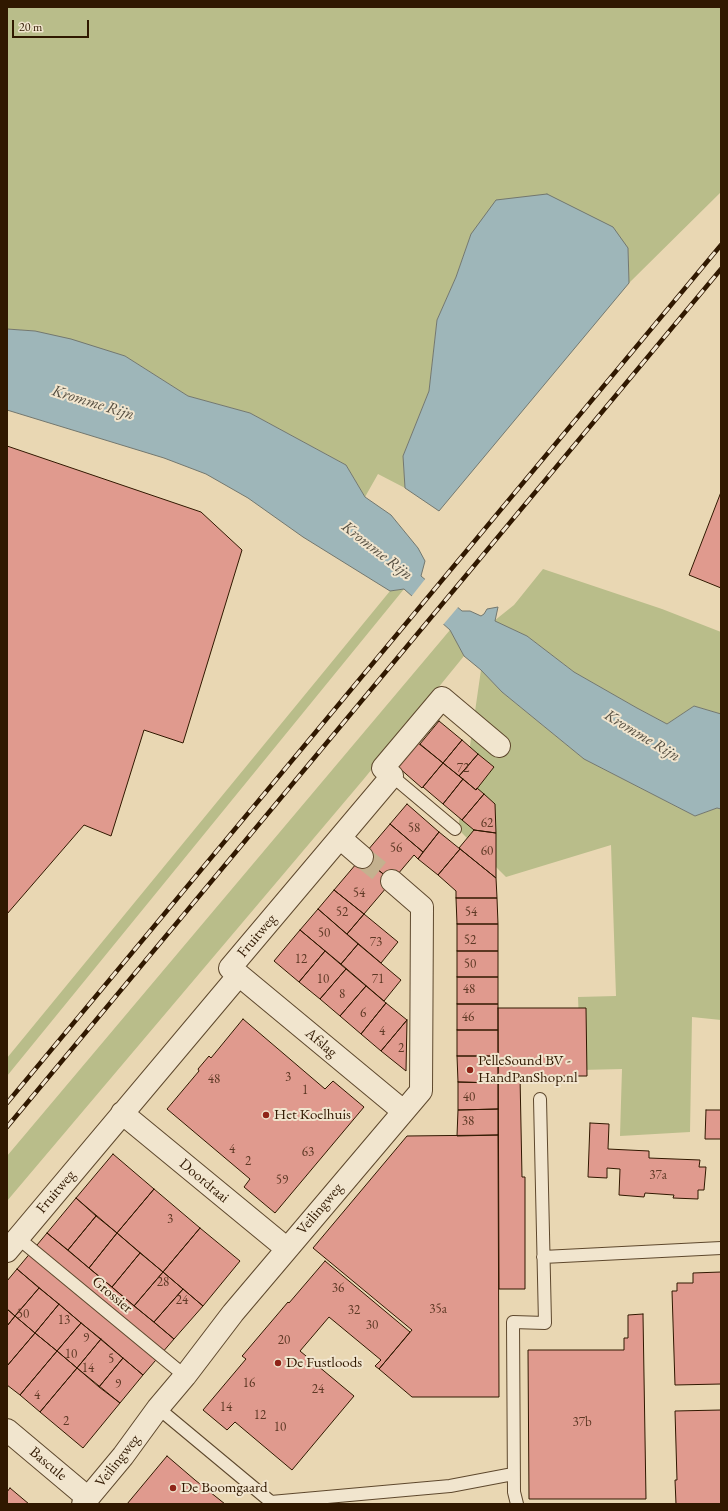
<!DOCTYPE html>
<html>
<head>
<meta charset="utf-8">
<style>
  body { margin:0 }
  #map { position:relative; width:728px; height:1511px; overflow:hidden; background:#e9d7b3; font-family:"EB Garamond",serif }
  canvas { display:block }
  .frame { position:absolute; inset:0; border:8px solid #301800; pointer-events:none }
  .scale { position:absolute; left:12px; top:20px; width:77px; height:18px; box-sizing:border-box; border:2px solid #301800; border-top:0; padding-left:5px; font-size:12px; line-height:14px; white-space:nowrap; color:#301800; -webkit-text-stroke:3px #f1e5ce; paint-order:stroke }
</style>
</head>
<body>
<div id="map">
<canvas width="728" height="1511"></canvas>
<div class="frame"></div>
<div class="scale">20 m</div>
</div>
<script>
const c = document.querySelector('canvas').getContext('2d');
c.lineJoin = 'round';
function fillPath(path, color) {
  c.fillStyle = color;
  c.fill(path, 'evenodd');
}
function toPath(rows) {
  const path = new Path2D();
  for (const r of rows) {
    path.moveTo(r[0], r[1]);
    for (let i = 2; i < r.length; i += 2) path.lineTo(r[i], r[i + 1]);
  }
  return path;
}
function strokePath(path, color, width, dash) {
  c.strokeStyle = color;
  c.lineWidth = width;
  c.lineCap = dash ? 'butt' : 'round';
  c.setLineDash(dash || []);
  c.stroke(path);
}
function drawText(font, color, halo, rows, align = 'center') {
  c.font = font + ' "EB Garamond",serif';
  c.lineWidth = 4;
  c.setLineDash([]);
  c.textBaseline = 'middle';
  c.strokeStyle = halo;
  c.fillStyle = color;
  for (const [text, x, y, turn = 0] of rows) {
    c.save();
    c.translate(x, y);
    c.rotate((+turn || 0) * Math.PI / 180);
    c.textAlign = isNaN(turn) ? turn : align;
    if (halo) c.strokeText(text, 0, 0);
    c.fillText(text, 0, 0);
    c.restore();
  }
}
const green = toPath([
  [7,7,721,7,721,192,629,283,628,248,471,234,456,277,437,320,429,391,403,456,405,488,378,474,365,497,346,465,250,413,188,396,125,356,35,331,7,329],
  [543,569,662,609,721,632,721,714,694,706,667,724,637,708,574,672,527,636,494,621,514,605],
  [404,589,7,1076,7,1058,390,591],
  [450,630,464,656,363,780,7,1201,7,1156],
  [481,670,502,692,584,759,695,816,717,808,721,809,721,1020,692,1017,690,1132,620,1136,622,1069,581,1070,578,997,616,996,611,845,506,877,458,829]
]);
const water = toPath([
  [547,194,613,227,628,248,629,283,439,511,405,488,403,456,429,391,437,320,456,277,471,234,496,200,547,194],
  [7,329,35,331,71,339,125,356,188,396,250,413,346,465,365,497,391,515,418,548,425,561,421,576,462,611,470,611,481,616,484,614,487,609,498,607,495,621,527,636,574,672,637,708,667,724,694,706,721,714,721,809,717,808,695,816,584,759,502,692,481,670,464,656,450,630,404,589,390,591,303,537,248,498,206,474,164,458,7,410,7,329]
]);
const pier = toPath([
  [426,578,459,606,442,626,411,597]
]);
const building = toPath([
  [7,446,201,512,242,550,183,743,144,730,111,836,84,825,7,914,7,446],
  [721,492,721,588,689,575,721,492],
  [439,721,462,740,443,763,420,744,439,721],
  [462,740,478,754,459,776,443,763,462,740],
  [418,743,443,763,422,788,398,767,418,743],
  [478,754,494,767,476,790,459,776,478,754],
  [443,763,463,779,443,804,423,787,443,763],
  [463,779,476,790,477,788,484,794,462,820,443,804,463,779],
  [484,794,495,804,496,833,474,830,462,820,484,794],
  [407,804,439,832,423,852,390,824,407,804],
  [390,824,423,852,418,859,414,855,392,881,362,857,390,824],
  [474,830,496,833,496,878,459,848,474,830],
  [439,832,460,849,438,875,418,859,439,832],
  [460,849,496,878,497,898,456,898,456,891,438,875,460,849],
  [362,857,392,881,364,914,334,890,362,857],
  [334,890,364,914,347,934,318,909,334,890],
  [456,898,497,898,498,924,457,924,456,898],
  [318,909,358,944,341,964,300,930,318,909],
  [364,914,398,942,381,963,347,934,364,914],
  [457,924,498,924,498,951,457,951,457,924],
  [300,930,325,951,299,982,274,961,300,930],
  [358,944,401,980,384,1001,341,964,358,944],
  [325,951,346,969,320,999,299,982,325,951],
  [457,951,498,951,498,977,457,977,457,951],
  [346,969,366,986,340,1016,320,999,346,969],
  [457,977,498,977,498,1004,457,1004,457,977],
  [366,986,386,1003,361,1034,340,1016,366,986],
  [386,1003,407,1020,381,1051,361,1034,386,1003],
  [457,1004,498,1004,498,1030,457,1030,457,1004],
  [498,1008,586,1008,587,1076,520,1076,522,1177,525,1177,525,1289,499,1289,498,1008],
  [243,1019,325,1089,333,1081,364,1107,275,1213,244,1187,250,1179,167,1109,199,1071,198,1069,209,1056,211,1058,243,1019],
  [407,1020,406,1071,381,1051,407,1020],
  [457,1030,498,1030,498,1056,457,1056,457,1030],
  [457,1056,498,1056,498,1083,458,1082,457,1056],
  [458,1082,498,1083,498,1109,458,1110,458,1082],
  [498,1109,498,1135,457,1136,458,1110,498,1109],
  [706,1110,721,1110,721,1139,705,1139,706,1110],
  [590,1123,609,1124,608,1149,649,1151,649,1158,700,1160,699,1167,706,1167,704,1190,698,1190,698,1199,673,1198,674,1195,645,1193,644,1197,619,1195,620,1169,607,1168,607,1178,588,1177,590,1123],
  [498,1135,499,1397,412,1397,379,1369,412,1330,313,1248,407,1136,498,1135],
  [113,1154,154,1189,117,1233,76,1198,113,1154],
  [154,1189,200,1228,163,1272,117,1233,154,1189],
  [76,1198,96,1216,68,1250,47,1233,76,1198],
  [96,1216,117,1233,89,1268,68,1250,96,1216],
  [200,1228,240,1261,203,1306,163,1272,200,1228],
  [47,1233,174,1339,143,1375,17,1269,47,1233],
  [117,1233,140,1253,112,1287,89,1268,117,1233],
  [140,1253,163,1272,134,1306,112,1287,140,1253],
  [325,1261,410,1332,379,1369,375,1366,381,1360,329,1317,300,1351,354,1396,292,1470,235,1422,227,1430,203,1410,246,1359,242,1356,243,1355,288,1302,289,1303,325,1261],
  [17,1269,39,1288,15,1316,7,1309,7,1281,17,1269],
  [163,1272,183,1289,154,1322,134,1306,163,1272],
  [721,1272,721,1384,675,1385,672,1291,677,1291,677,1283,693,1283,693,1273,721,1272],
  [39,1288,59,1304,35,1333,15,1316,39,1288],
  [183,1289,203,1306,174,1339,154,1322,183,1289],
  [59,1304,81,1323,57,1351,35,1333,59,1304],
  [7,1309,15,1316,7,1326,7,1309],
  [643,1314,646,1499,529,1499,528,1350,624,1350,624,1338,628,1338,628,1315,643,1314],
  [15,1316,35,1333,7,1366,7,1326,15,1316],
  [81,1323,101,1339,77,1368,57,1351,81,1323],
  [35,1333,57,1351,20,1395,7,1385,7,1366,35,1333],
  [101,1339,123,1358,99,1387,77,1368,101,1339],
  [57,1351,77,1368,40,1412,20,1395,57,1351],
  [123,1358,143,1375,120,1403,99,1387,123,1358],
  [77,1368,120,1403,83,1448,40,1412,77,1368],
  [721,1410,721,1504,676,1504,675,1480,677,1480,675,1411,721,1410],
  [167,1456,195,1480,225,1504,127,1504,167,1456],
  [10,1488,29,1504,7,1504,7,1492,10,1488]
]);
const minorTunnel = toPath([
  [362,857,392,881]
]);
const service = toPath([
  [392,776,455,829],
  [18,1238,185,1376],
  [543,1257,721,1248],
  [158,1408,271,1502,450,1486,513,1474],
  [517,1504,514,1492,513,1322,545,1323,540,1099]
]);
const minor = toPath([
  [340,838,362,857],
  [239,975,403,1111],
  [122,1113,286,1248],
  [7,1251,239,975,230,968,392,776,383,768,442,698,499,746],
  [7,1430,88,1498],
  [83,1504,123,1456,158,1408,185,1376,233,1313,421,1091,422,907,392,881]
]);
const rail = toPath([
  [7,1103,721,245],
  [7,1127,721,269]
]);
const markers = [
  [470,1070,4,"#8f2418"],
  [266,1115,4,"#8f2418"],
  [278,1363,4,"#8f2418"],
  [173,1488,4,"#8f2418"]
];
const numberNames = [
  ["72",463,768],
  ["62",487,823],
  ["58",414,828],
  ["56",396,848],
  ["60",487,851],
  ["54",359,893],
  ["52",342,912],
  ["54",471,912],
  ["50",324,933],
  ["52",470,940],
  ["73",376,942],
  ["12",301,959],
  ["50",470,964],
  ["10",323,979],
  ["71",378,979],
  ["48",469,989],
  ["8",342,994],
  ["6",363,1013],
  ["46",468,1017],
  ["4",382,1031],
  ["2",401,1048],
  ["3",288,1077],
  ["48",214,1079],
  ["1",305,1090],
  ["40",469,1097],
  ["38",468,1121],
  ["4",232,1149],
  ["63",308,1152],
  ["2",248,1161],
  ["37a",658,1175],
  ["59",282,1180],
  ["3",170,1219],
  ["28",163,1282],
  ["36",338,1288],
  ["24",182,1300],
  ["35a",438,1309],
  ["32",354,1310],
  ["50",23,1314],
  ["13",64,1320],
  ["30",372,1325],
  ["9",86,1338],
  ["20",284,1340],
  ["10",71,1354],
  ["5",111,1359],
  ["14",88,1368],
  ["16",249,1383],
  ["9",118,1384],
  ["24",318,1389],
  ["4",37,1395],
  ["14",226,1407],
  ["12",260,1415],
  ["2",66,1421],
  ["37b",582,1422],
  ["10",280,1427]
];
const streetNames = [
  ["Fruitweg",257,936,-50],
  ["Afslag",321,1043,40],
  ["Doordraai",204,1181,40],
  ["Fruitweg",56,1192,-50],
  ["Veilingweg",320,1209,-50],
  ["Grossier",112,1295,40],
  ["Veilingweg",118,1461,-52],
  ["Bascule",48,1464,40]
];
const poiNames = [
  ["PelleSound BV -",478,1061],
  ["HandPanShop.nl",478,1078],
  ["Het Koelhuis",274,1115],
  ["De Fustloods",286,1363],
  ["De Boomgaard",181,1488]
];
const waterNames = [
  ["Kromme Rijn",93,403,17],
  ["Kromme Rijn",377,551,38],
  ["Kromme Rijn",642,736,31]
];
fillPath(green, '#b9bd8a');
fillPath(water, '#9eb6b9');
strokePath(water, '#72776f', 1);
fillPath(pier, '#e9d7b3');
fillPath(building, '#e09a8e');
strokePath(building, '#301800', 1);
strokePath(minorTunnel, '#c4b18f', 22, [22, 11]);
strokePath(service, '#5e482d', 14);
strokePath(minor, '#5e482d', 24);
strokePath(service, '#f1e5ce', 12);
strokePath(minor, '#f1e5ce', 22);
strokePath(rail, '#301800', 4.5);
strokePath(rail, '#f1e5ce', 3, [9]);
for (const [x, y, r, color] of markers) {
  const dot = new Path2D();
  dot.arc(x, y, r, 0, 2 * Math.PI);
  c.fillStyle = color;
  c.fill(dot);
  strokePath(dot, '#f1e5ce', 1.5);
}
drawText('13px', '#5c3824', null, numberNames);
drawText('15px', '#301800', '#f1e5ce', streetNames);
drawText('15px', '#301800', '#f1e5ce', poiNames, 'left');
drawText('italic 16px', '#564f41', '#f1e5ce', waterNames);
</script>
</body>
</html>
